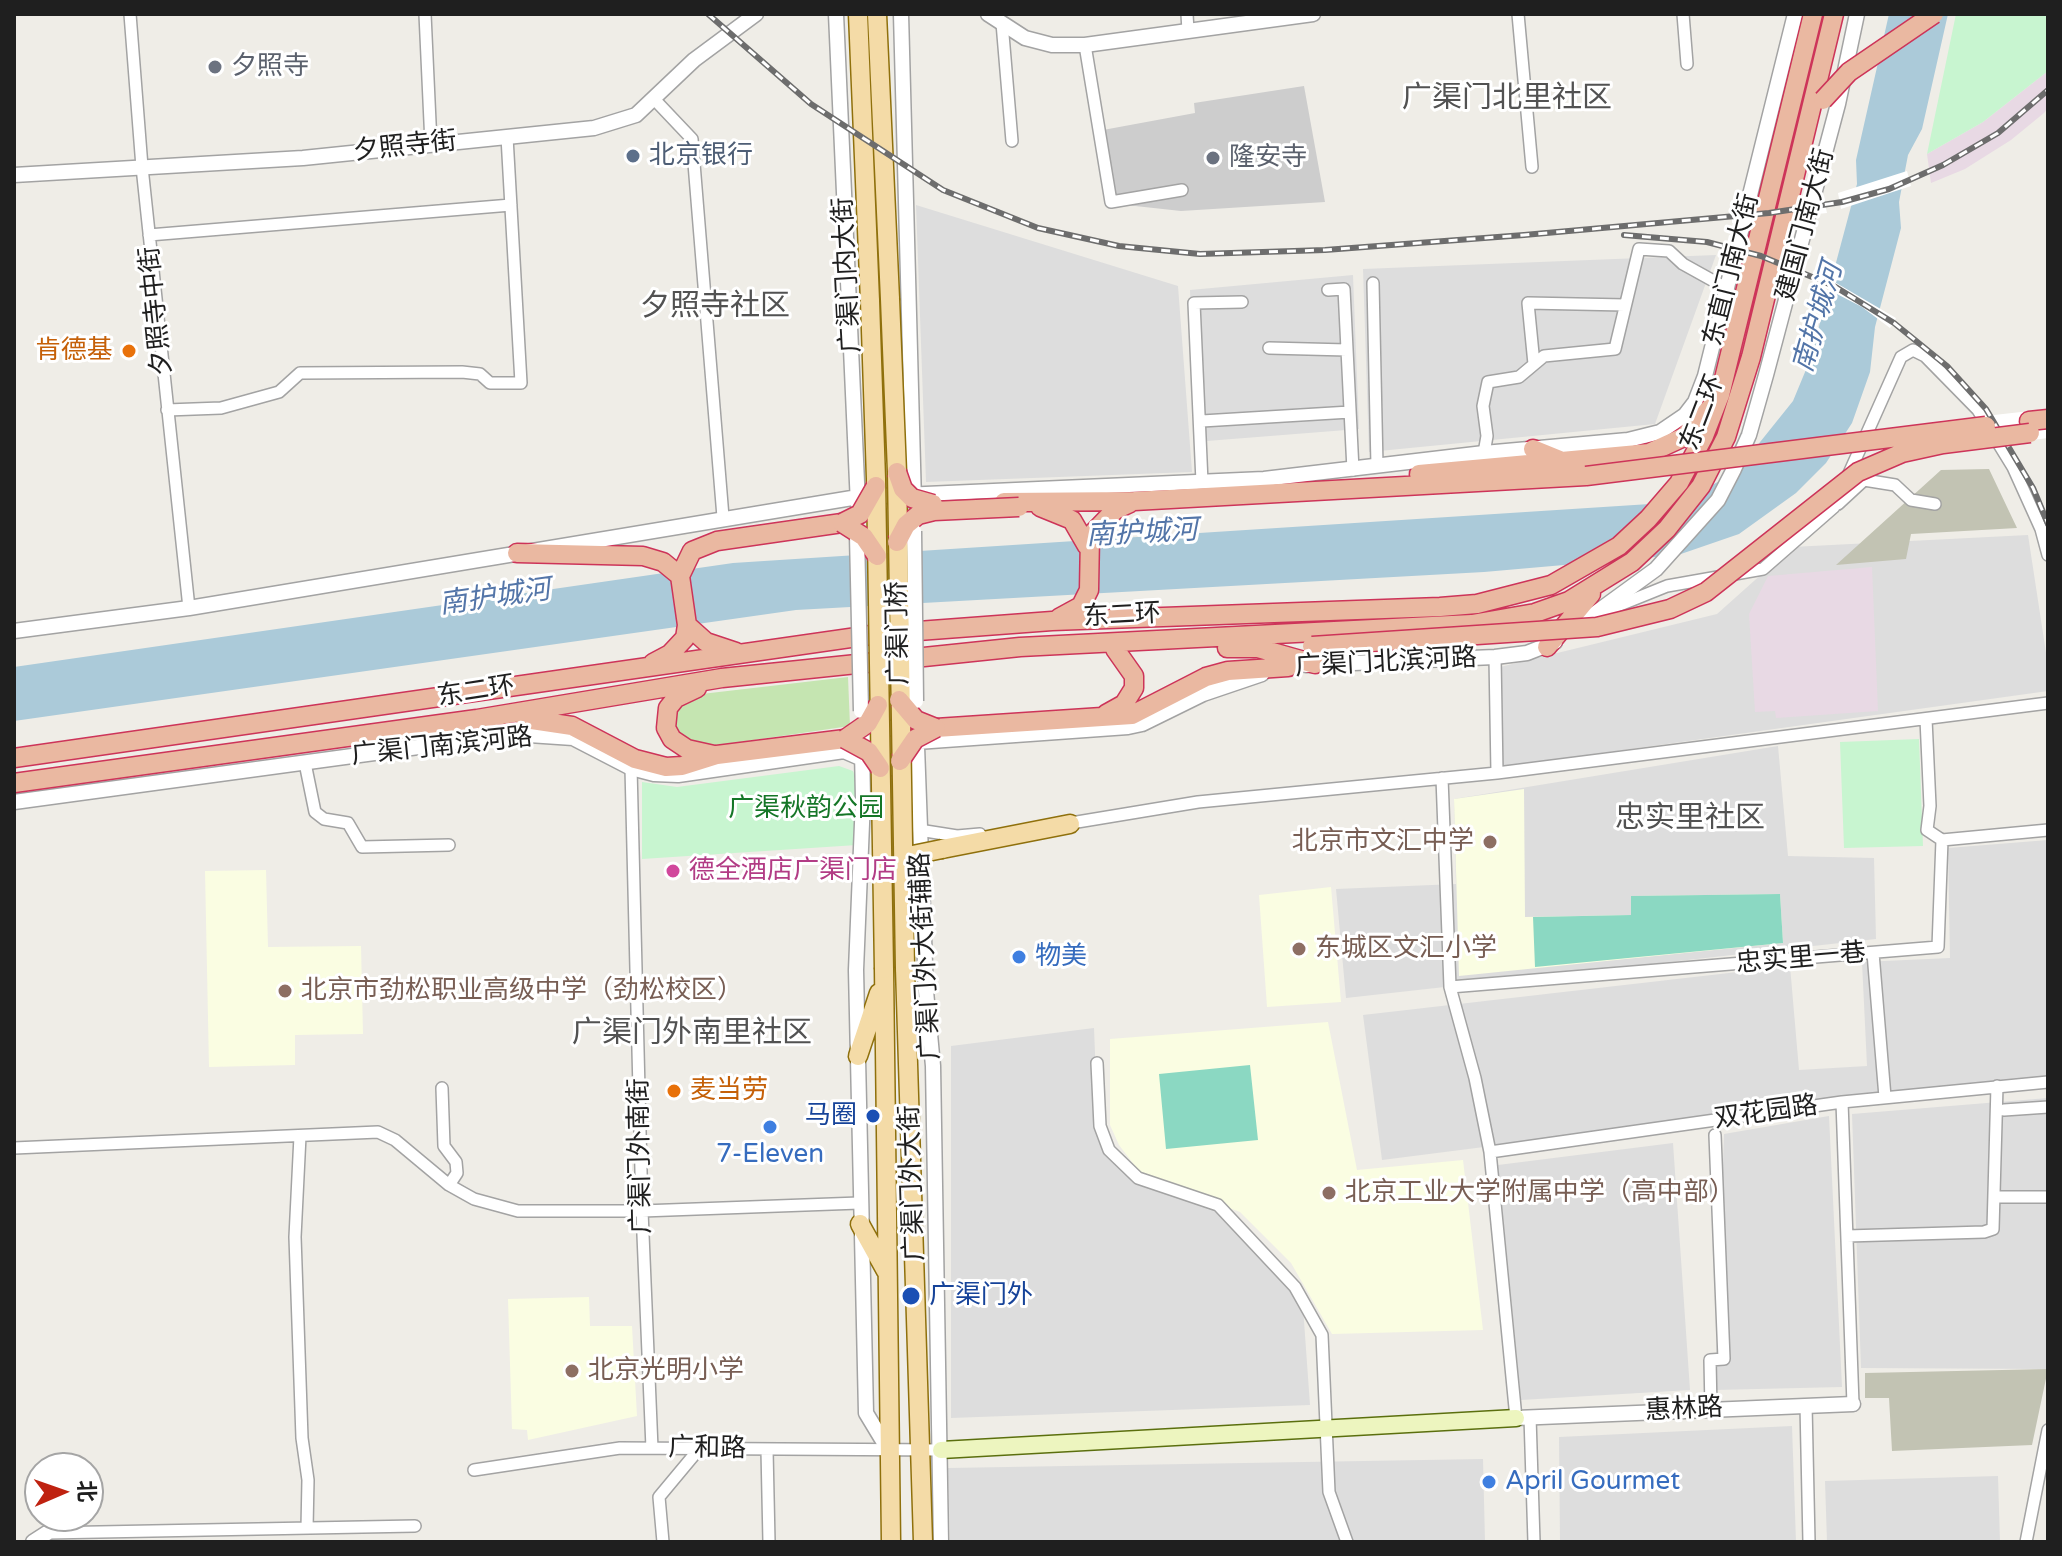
<!DOCTYPE html>
<html>
<head>
<meta charset="utf-8">
<style>
  body { margin:0 }
  #map { position:relative; width:2062px; height:1556px; overflow:hidden; background:#efede7; font-family:"Varela Round","Noto Sans SC",sans-serif }
  canvas { display:block }
  .frame { position:absolute; inset:0; border:16px solid #1f1f1f; pointer-events:none }
  .north { position:absolute; left:24px; top:1452px; width:80px; height:80px; box-sizing:border-box; background:#fff; border:2px solid #a5a5a5; border-radius:50%; rotate:88deg; font-size:22px; font-weight:700; line-height:32px; text-align:center; color:#1f1f1f }
  .north::after { content:''; display:block; margin:auto; width:28px; height:36px; background:#bf2210; clip-path:polygon(50% 0,100% 100%,50% 72%,0 100%) }
</style>
</head>
<body>
<div id="map">
<canvas width="2062" height="1556"></canvas>
<div class="frame"></div>
<div class="north">北</div>
</div>
<script>
const c = document.querySelector('canvas').getContext('2d');
c.lineJoin = 'round';
function fillPath(path, color) {
  c.fillStyle = color;
  c.fill(path, 'evenodd');
}
function toPath(rows) {
  const path = new Path2D();
  for (const r of rows) {
    path.moveTo(r[0], r[1]);
    for (let i = 2; i < r.length; i += 2) path.lineTo(r[i], r[i + 1]);
  }
  return path;
}
function strokePath(path, color, width, dash) {
  c.strokeStyle = color;
  c.lineWidth = width;
  c.lineCap = dash ? 'butt' : 'round';
  c.setLineDash(dash || []);
  c.stroke(path);
}
function drawText(font, color, halo, rows, align = 'center') {
  c.font = font + ' "Varela Round","Noto Sans SC",sans-serif';
  c.lineWidth = 6;
  c.setLineDash([]);
  c.textBaseline = 'middle';
  c.strokeStyle = halo;
  c.fillStyle = color;
  for (const [text, x, y, turn = 0] of rows) {
    c.save();
    c.translate(x, y);
    c.rotate((+turn || 0) * Math.PI / 180);
    c.textAlign = isNaN(turn) ? turn : align;
    if (halo) c.strokeText(text, 0, 0);
    c.fillText(text, 0, 0);
    c.restore();
  }
}
const residential = toPath([
  [916,205,1178,286,1192,472,926,482],
  [1716,255,1655,424,1369,452,1363,269],
  [1353,275,1359,429,1194,442,1190,290],
  [2028,535,2048,666,2048,691,1501,767,1500,667,1717,614,1792,547],
  [1778,746,1788,856,1874,858,1876,939,1346,998,1336,889,1456,884,1454,799],
  [2048,840,2048,1081,1884,1096,1382,1160,1363,1015,1790,966,1799,1070,1867,1066,1862,962,1950,958,1948,848],
  [1094,1028,1098,1129,1135,1175,1215,1205,1275,1268,1303,1307,1310,1405,951,1418,951,1046],
  [2048,1098,2048,1369,1861,1368,1852,1114],
  [1829,1116,1842,1387,1715,1390,1724,1134],
  [1673,1143,1690,1390,1521,1400,1498,1165],
  [1792,1426,1796,1542,1560,1542,1559,1437],
  [1483,1459,1485,1542,950,1542,948,1468],
  [1998,1476,2000,1542,1827,1542,1825,1481]
]);
const industrial = toPath([
  [2048,71,2048,108,2044,113,2011,140,1965,169,1931,183,1927,154,1983,122],
  [1872,567,1878,711,1776,718,1775,711,1755,712,1749,614,1768,576]
]);
const education = toPath([
  [1524,789,1525,917,1631,915,1631,896,1780,894,1783,943,1459,976,1454,799],
  [266,870,268,947,361,946,363,1034,295,1035,295,1065,209,1067,205,871],
  [1331,887,1341,1002,1267,1007,1259,895],
  [1328,1022,1357,1170,1463,1160,1483,1330,1332,1334,1291,1263,1240,1212,1142,1175,1119,1145,1110,1125,1110,1039],
  [589,1297,590,1326,632,1326,637,1416,528,1440,527,1430,512,1429,508,1299]
]);
const religious = toPath([
  [1304,86,1325,202,1181,211,1117,204,1103,130,1195,113,1194,103]
]);
const construction = toPath([
  [1989,469,2017,528,1911,534,1906,559,1836,565,1941,470],
  [2048,1369,2032,1445,1892,1451,1889,1398,1865,1398,1865,1373]
]);
const grass = toPath([
  [848,677,850,726,699,748,679,740,672,726,673,713,693,695]
]);
const park = toPath([
  [1956,14,2048,14,2048,71,1983,122,1927,154],
  [1919,739,1923,846,1844,848,1840,742],
  [839,766,853,771,856,779,857,845,642,859,642,782,677,787]
]);
const pitch = toPath([
  [1780,894,1783,943,1535,967,1533,917,1631,915,1631,896],
  [1250,1065,1258,1140,1166,1149,1159,1074]
]);
const water = toPath([
  [1889,14,1948,14,1922,129,1908,155,1899,202,1901,228,1875,327,1870,372,1852,423,1826,463,1796,493,1739,534,1678,555,1484,572,796,610,14,721,14,667,733,563,1681,502,1736,472,1793,401,1810,360,1857,184,1856,160]
]);
const pier = toPath([
  [1907,171,1911,186,1841,209,1838,193],
  [1823,195,1827,213,1732,223,1732,202],
  [1729,235,1803,259,1799,277,1725,253],
  [1814,270,1896,318,1894,323,1890,328,1862,307,1810,280],
  [2048,409,2048,438,1945,451,1940,421]
]);
const minor = toPath([
  [130,14,142,167,189,608],
  [425,14,431,144],
  [1187,14,1188,31],
  [1518,14,1532,167],
  [1683,14,1687,64],
  [1002,23,1012,141],
  [1085,45,1111,202,1182,190],
  [655,100,692,139,723,517],
  [149,235,511,205],
  [1373,283,1377,466],
  [1328,290,1344,289,1353,470],
  [1269,348,1347,350],
  [1534,364,1528,303,1625,305],
  [167,410,221,408,279,392,300,373,462,372,480,374,490,383,521,383,507,137],
  [1202,421,1350,412],
  [1484,453,1487,436,1483,406,1488,382,1519,377,1544,356,1615,349,1639,249,1669,251,1683,264,1728,289],
  [1202,482,1194,303,1242,302],
  [1838,504,1864,480,1895,485,1911,500,1935,504],
  [1605,611,1667,586,1763,569,1834,507,1901,357,1913,350,1925,356,1978,410,2013,467,2041,529,2048,555],
  [1495,657,1497,773,2048,703],
  [1926,719,1930,806,1927,830,1942,840],
  [305,763,315,812,324,819,348,823,362,847,449,845],
  [631,768,642,1211,652,1448],
  [1442,778,1450,987,1475,1078,1490,1152],
  [1065,824,1198,802,1497,773],
  [919,830,957,836,980,834],
  [1873,953,1885,1097],
  [1450,987,1938,947,1942,840,2048,830],
  [1097,1063,1100,1126,1109,1150,1138,1178,1218,1205,1295,1287,1322,1335,1329,1492,1347,1542],
  [442,1088,444,1146,456,1162,457,1173,449,1185],
  [1842,1102,1853,1404],
  [2004,1110,2048,1107],
  [300,1136,295,1237,302,1438,308,1480,307,1528],
  [14,1148,378,1132,395,1140,449,1185,474,1199,518,1211,642,1211,859,1203],
  [1994,1197,2048,1197],
  [1847,1236,1984,1232,1993,1229,1997,1086],
  [1806,1405,1809,1542],
  [1711,1409,1710,1360,1724,1359,1715,1135],
  [1530,1417,1534,1542],
  [1516,1418,1490,1152,1842,1102,2048,1082],
  [767,1450,769,1542],
  [474,1470,620,1448,941,1450],
  [47,1533,415,1526],
  [663,1542,659,1497,699,1449],
  [2026,1542,2048,1430]
]);
const tertiary = toPath([
  [836,14,858,505],
  [901,14,914,502],
  [988,14,1025,38,1052,45,1085,45,1313,14],
  [14,175,303,158,594,128,636,115,694,60,756,14],
  [1575,628,1656,569,1718,500,1734,469,1749,435,1766,375,1838,104,1857,14],
  [14,631,189,608,858,497,1264,479,1484,453,1628,440,1660,432,1685,415,1695,402,1705,376,1795,14],
  [1306,665,1495,657,1527,653,1555,642],
  [862,739,882,727,910,731],
  [917,746,926,991,933,1066,941,1542],
  [862,751,863,799,856,970,866,1413,889,1451],
  [14,802,514,734,573,738,631,768,654,774,678,775,844,751,883,768,897,768,906,763,917,742,1128,727,1142,724,1203,694,1262,674],
  [1516,1418,1853,1404],
  [33,1542,47,1533]
]);
const secondary = toPath([
  [941,1450,1516,1418]
]);
const primary = toPath([
  [858,14,870,301],
  [877,14,890,299],
  [942,849,1070,824],
  [905,968,923,1542],
  [884,969,891,1542],
  [858,1056,879,993],
  [860,1224,886,1271]
]);
const trunk = toPath([
  [2029,421,2048,419],
  [1533,449,1560,460],
  [1419,474,1649,453,1684,437,1711,407],
  [1004,502,1134,501,1586,476],
  [1040,507,1072,520,1087,546],
  [517,553,643,556,663,562,680,576],
  [1059,618,1081,606,1089,590,1090,536,1115,510,1130,503],
  [687,625,706,642,736,652],
  [1547,647,1591,594],
  [1227,648,1258,648,1315,664],
  [653,663,670,654,685,638,687,625,680,576,692,551,717,541,842,523],
  [697,688,676,698,668,708,666,728,672,739,687,749,714,755],
  [1106,714,1124,704,1134,688,1134,676,1115,649],
  [525,719,572,726,635,759,666,767,682,766,717,755,845,739],
  [936,728,1132,715,1206,677,1228,671,1288,667],
  [14,758,878,634,1052,621,1440,607,1477,604,1551,585,1619,546,1648,519,1679,483,1704,436,1720,395,1813,14],
  [14,783,477,719,722,678,1020,647,1472,624,1535,613,1569,601,1632,562,1667,529,1701,486,1726,437,1751,357,1834,14]
]);
const rail = toPath([
  [708,14,811,104,943,190,1038,228,1119,246,1200,254,1325,250,1524,235,1769,213,1842,202,1889,189,1943,165,1998,133,2048,90],
  [1624,235,1707,242,1761,256,1834,286,1894,323,1947,366,1986,409,2033,488,2048,524]
]);
const tertiaryBridge = toPath([
  [914,531,916,701],
  [857,536,861,711]
]);
const primaryBridge = toPath([
  [890,299,897,472,905,968],
  [870,301,876,479,884,969],
  [903,857,942,849]
]);
const trunkBridge = toPath([
  [1823,100,1849,72,1934,14],
  [897,472,903,489,912,498,933,504],
  [1586,476,1986,426],
  [842,523,860,514,876,486],
  [842,523,864,537,877,556],
  [897,542,906,525,918,515,934,511,1019,507],
  [1312,646,1597,627,1670,609,1706,592,1858,472,1902,453,1943,444,2030,433],
  [899,700,916,720,936,728],
  [845,739,868,723,878,705],
  [845,739,869,752,880,768],
  [900,761,915,739,936,728]
]);
const markers = [
  [215,67,8,"#6b7280"],
  [633,156,8,"#5c6f8a"],
  [1213,158,8,"#6b7280"],
  [129,351,8,"#e8710a"],
  [1490,842,8,"#8d6e63"],
  [673,871,8,"#d1479c"],
  [1299,949,8,"#8d6e63"],
  [1019,957,8,"#3f7fe0"],
  [285,991,8,"#8d6e63"],
  [674,1091,8,"#e8710a"],
  [873,1116,8,"#1a4fb4"],
  [770,1127,8,"#3f7fe0"],
  [1329,1193,8,"#8d6e63"],
  [911,1296,10,"#1a4fb4"],
  [572,1371,8,"#8d6e63"],
  [1489,1482,8,"#3f7fe0"]
];
const worshipNames = [
  ["夕照寺",231,67],
  ["隆安寺",1229,158]
];
const streetNames = [
  ["夕照寺街",405,147,-6],
  ["建国门南大街",1806,225,-75],
  ["东直门南大街",1732,270,-76],
  ["广渠门内大街",848,275,-93],
  ["夕照寺中街",157,311,-96],
  ["东二环",1703,413,-69],
  ["东二环",1122,616,-3],
  ["广渠门桥",899,633,-91],
  ["广渠门北滨河路",1386,663,-3],
  ["东二环",476,692,-9],
  ["广渠门南滨河路",442,747,-6],
  ["广渠门外大街辅路",926,956,-93],
  ["忠实里一巷",1801,959,-5],
  ["双花园路",1766,1113,-8],
  ["广渠门外南街",641,1156,-91],
  ["广渠门外大街",913,1183,-92],
  ["惠林路",1684,1410,-3],
  ["广和路",707,1449,1]
];
const serviceNames = [
  ["北京银行",649,156]
];
const foodNames = [
  ["肯德基",113,351],
  ["麦当劳",690,1091,"left"]
];
const parkNames = [
  ["广渠秋韵公园",806,809]
];
const educationNames = [
  ["北京市文汇中学",1474,842,"right"],
  ["东城区文汇小学",1315,949],
  ["北京市劲松职业高级中学（劲松校区）",301,991],
  ["北京工业大学附属中学（高中部）",1345,1193],
  ["北京光明小学",588,1371]
];
const hotelNames = [
  ["德全酒店广渠门店",689,871]
];
const shopNames = [
  ["物美",1035,957],
  ["7-Eleven",770,1155,"center"],
  ["April Gourmet",1505,1482]
];
const transitNames = [
  ["马圈",857,1116],
  ["广渠门外",929,1296,"left"]
];
const waterNames = [
  ["南护城河",1819,318,-74],
  ["南护城河",1142,534,-3],
  ["南护城河",495,598,-8]
];
const quarterNames = [
  ["广渠门北里社区",1507,99],
  ["夕照寺社区",715,307],
  ["忠实里社区",1690,819],
  ["广渠门外南里社区",692,1034]
];
fillPath(residential, '#ddd');
fillPath(industrial, '#e8d9e4');
fillPath(education, '#fafde2');
fillPath(religious, '#cdcdcd');
fillPath(construction, '#c2c3b3');
fillPath(grass, '#c5e5b1');
fillPath(park, '#c8f5d0');
fillPath(pitch, '#8bd8c2');
fillPath(water, '#abcad9');
fillPath(pier, '#fff');
strokePath(minor, '#a3a3a3', 14);
strokePath(tertiary, '#a3a3a3', 17);
strokePath(secondary, '#5b6f0e', 19);
strokePath(primary, '#8f700c', 21);
strokePath(trunk, '#cd3459', 21);
strokePath(minor, '#fff', 11);
strokePath(tertiary, '#fff', 14);
strokePath(secondary, '#edf5bf', 16);
strokePath(primary, '#f4dba7', 18);
strokePath(trunk, '#eab8a1', 18);
strokePath(rail, '#6d6d6d', 6);
strokePath(rail, '#fff', 3, [9]);
strokePath(tertiaryBridge, '#a3a3a3', 17, []);
strokePath(primaryBridge, '#8f700c', 21, []);
strokePath(trunkBridge, '#cd3459', 21, []);
strokePath(tertiaryBridge, '#fff', 14);
strokePath(primaryBridge, '#f4dba7', 18);
strokePath(trunkBridge, '#eab8a1', 18);
for (const [x, y, r, color] of markers) {
  const dot = new Path2D();
  dot.arc(x, y, r, 0, 2 * Math.PI);
  c.fillStyle = color;
  c.fill(dot);
  strokePath(dot, '#fff', 3);
}
drawText('26px', '#5b616d', '#fff', worshipNames, 'left');
drawText('26px', '#1f1f1f', '#fff', streetNames);
drawText('26px', '#4e5e75', '#fff', serviceNames, 'left');
drawText('26px', '#c56008', '#fff', foodNames, 'right');
drawText('26px', '#157627', '#fff', parkNames);
drawText('26px', '#785e54', '#fff', educationNames, 'left');
drawText('26px', '#b23c85', '#fff', hotelNames, 'left');
drawText('26px', '#366cbe', '#fff', shopNames, 'left');
drawText('26px', '#164399', '#fff', transitNames, 'right');
drawText('italic 28px', '#5375a8', '#fff', waterNames);
drawText('30px', '#525252', '#fff', quarterNames);
</script>
</body>
</html>
